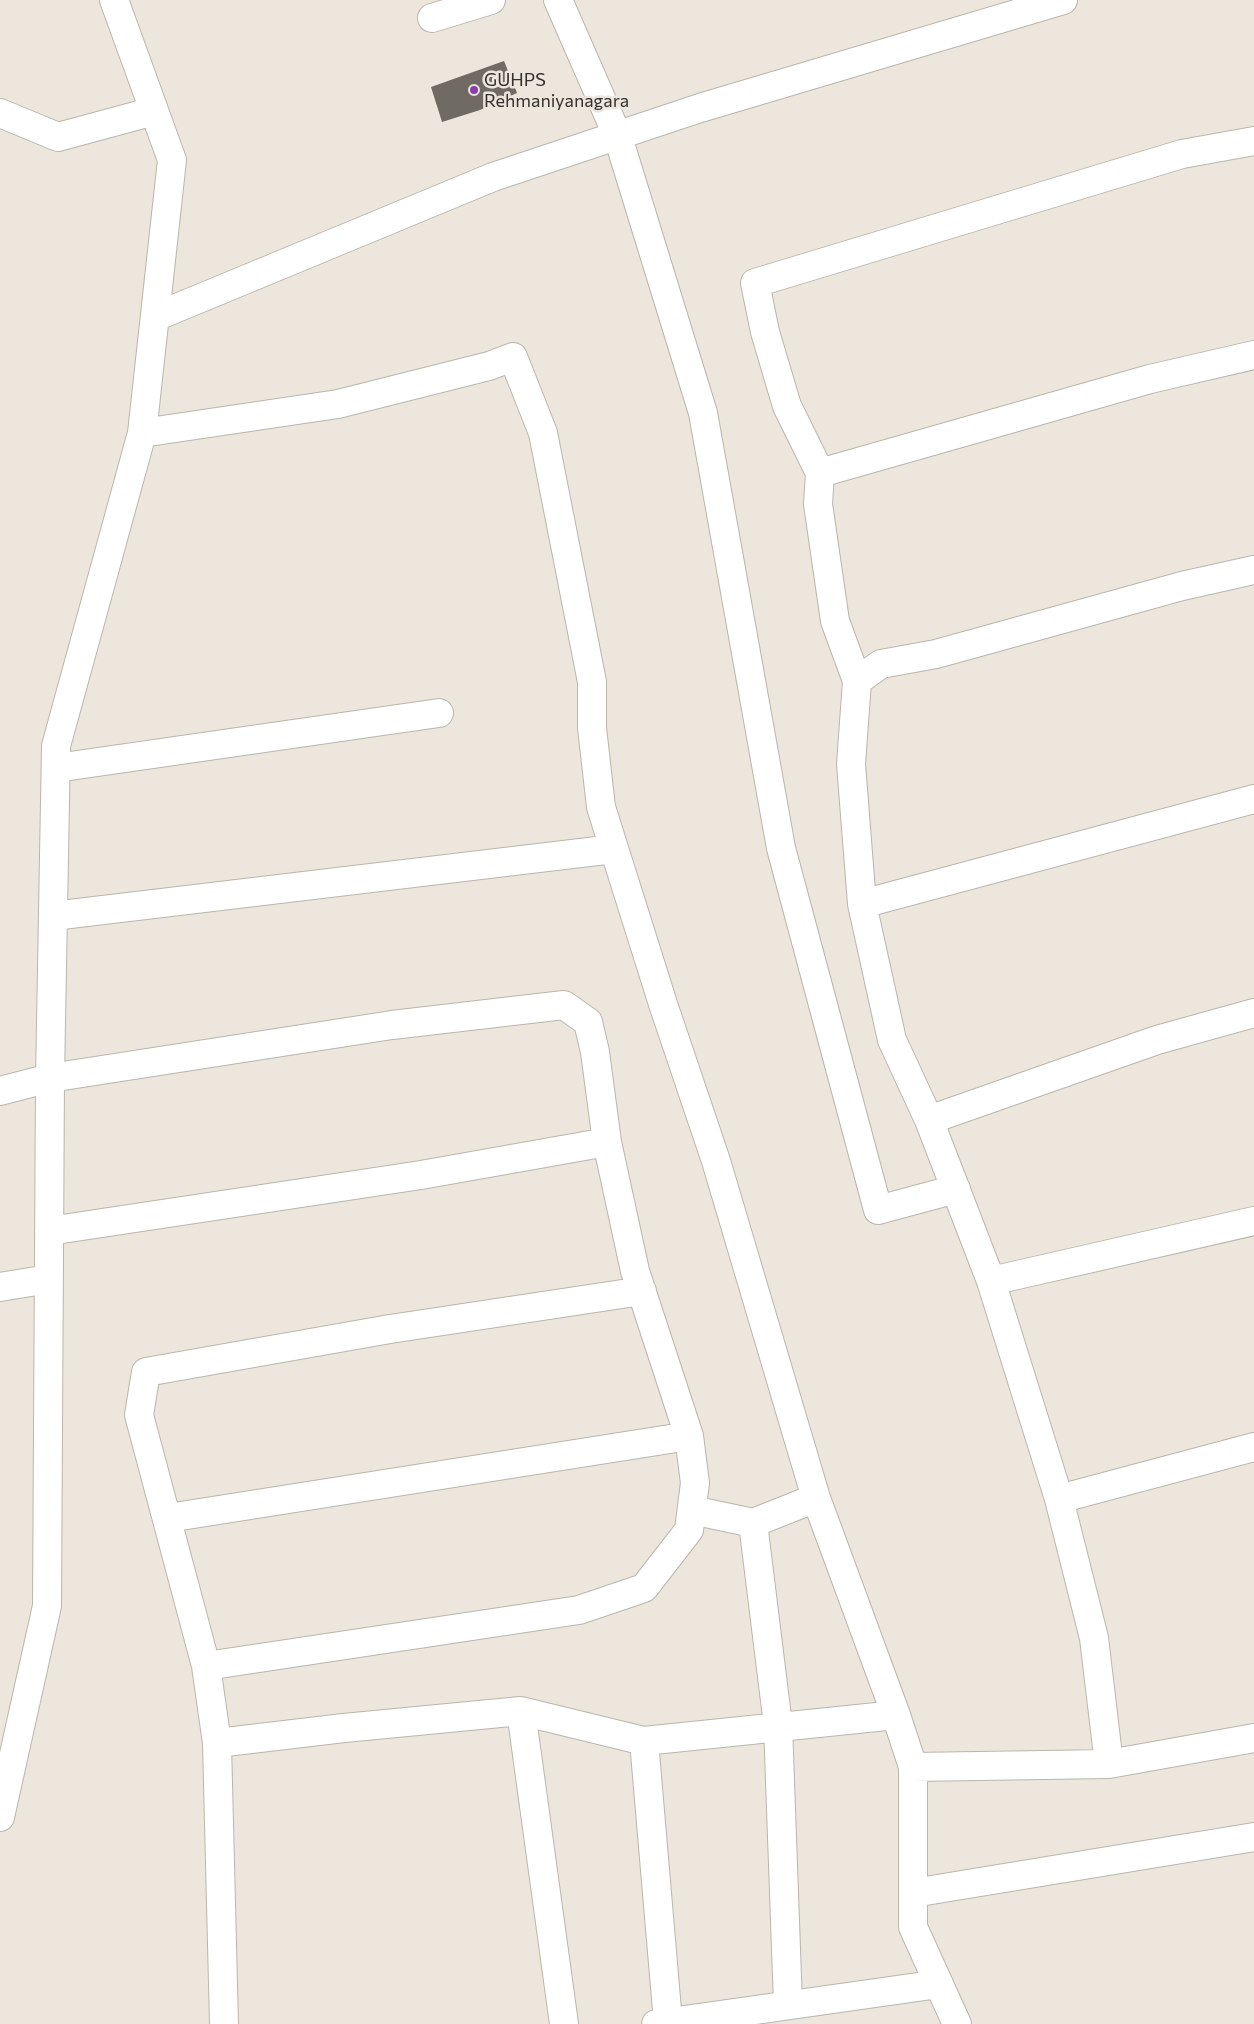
<!DOCTYPE html>
<html>
<head>
<meta charset="utf-8">
<style>
  body { margin:0 }
  canvas { display:block; background:#ece6dd }
</style>
</head>
<body>
<canvas width="1254" height="2024"></canvas>
<script>
const c = document.querySelector('canvas').getContext('2d');
c.lineJoin = 'round';
function fillPath(path, color) {
  c.fillStyle = color;
  c.fill(path, 'evenodd');
}
function toPath(rows) {
  const path = new Path2D();
  for (const r of rows) {
    path.moveTo(r[0], r[1]);
    for (let i = 2; i < r.length; i += 2) path.lineTo(r[i], r[i + 1]);
  }
  return path;
}
function strokePath(path, color, width, dash) {
  c.strokeStyle = color;
  c.lineWidth = width;
  c.lineCap = dash ? 'butt' : 'round';
  c.setLineDash(dash || []);
  c.stroke(path);
}
function drawText(font, color, halo, rows, align = 'center') {
  c.font = font + ' Commissioner,sans-serif';
  c.lineWidth = 5;
  c.setLineDash([]);
  c.textBaseline = 'middle';
  c.strokeStyle = halo;
  c.fillStyle = color;
  for (const [text, x, y, turn = 0] of rows) {
    c.save();
    c.translate(x, y);
    c.rotate((+turn || 0) * Math.PI / 180);
    c.textAlign = isNaN(turn) ? turn : align;
    if (halo) c.strokeText(text, 0, 0);
    c.fillText(text, 0, 0);
    c.restore();
  }
}
const building = toPath([
  [504,61,517,93,480,110,442,122,431,87]
]);
const minor = toPath([
  [558,0,618,137,703,413,781,848,878,1210,956,1189],
  [432,18,491,0],
  [0,113,58,137,154,111],
  [1254,141,1182,154,755,283,765,332,787,406,820,473,1150,379,1254,355],
  [155,317,493,177,700,108,1063,0],
  [142,433,338,404,489,366,513,357,543,433,592,682,592,728,601,807,663,1004,716,1161,816,1498,896,1715,913,1767,913,1927,957,2024],
  [820,473,818,504,835,621,857,681,851,764,862,904,892,1040,929,1120,991,1281,1254,1221],
  [857,681,881,664,936,654,1182,586,1254,570],
  [56,768,439,713],
  [862,904,1254,799],
  [53,916,614,849],
  [0,1091,50,1078,392,1025,564,1005,588,1022,595,1052,607,1142],
  [929,1120,1157,1040,1254,1013],
  [49,1231,421,1175,607,1142,635,1271,689,1436,695,1483,689,1530,644,1588,579,1610,206,1666],
  [0,1287,49,1279],
  [1059,1499,1254,1447],
  [692,1510,753,1523,816,1498],
  [168,1518,689,1436],
  [753,1523,778,1725,788,2005],
  [521,1711,644,1741,896,1715],
  [644,1741,668,2022],
  [217,1743,344,1728,521,1711,564,2024],
  [1109,1764,1254,1738],
  [913,1767,1109,1764,1094,1638,1059,1499,991,1281],
  [0,1817,47,1606,50,1078,56,746,142,433,172,160,114,0],
  [913,1893,1254,1837],
  [224,2024,217,1743,206,1666,139,1415,146,1372,390,1329,642,1291],
  [656,2024,939,1984]
]);
const markers = [
  [474,90,5,"#893eaf"]
];
const poiNames = [
  ["GUHPS",484,80],
  ["Rehmaniyanagara",484,101]
];
fillPath(building, '#6f6b63');
strokePath(minor, '#bbb5ac', 30);
strokePath(minor, '#fff', 28);
for (const [x, y, r, color] of markers) {
  const dot = new Path2D();
  dot.arc(x, y, r, 0, 2 * Math.PI);
  c.fillStyle = color;
  c.fill(dot);
  strokePath(dot, '#ece6dd', 2);
}
drawText('18px', '#33302d', '#ece6dd', poiNames, 'left');
</script>
</body>
</html>
